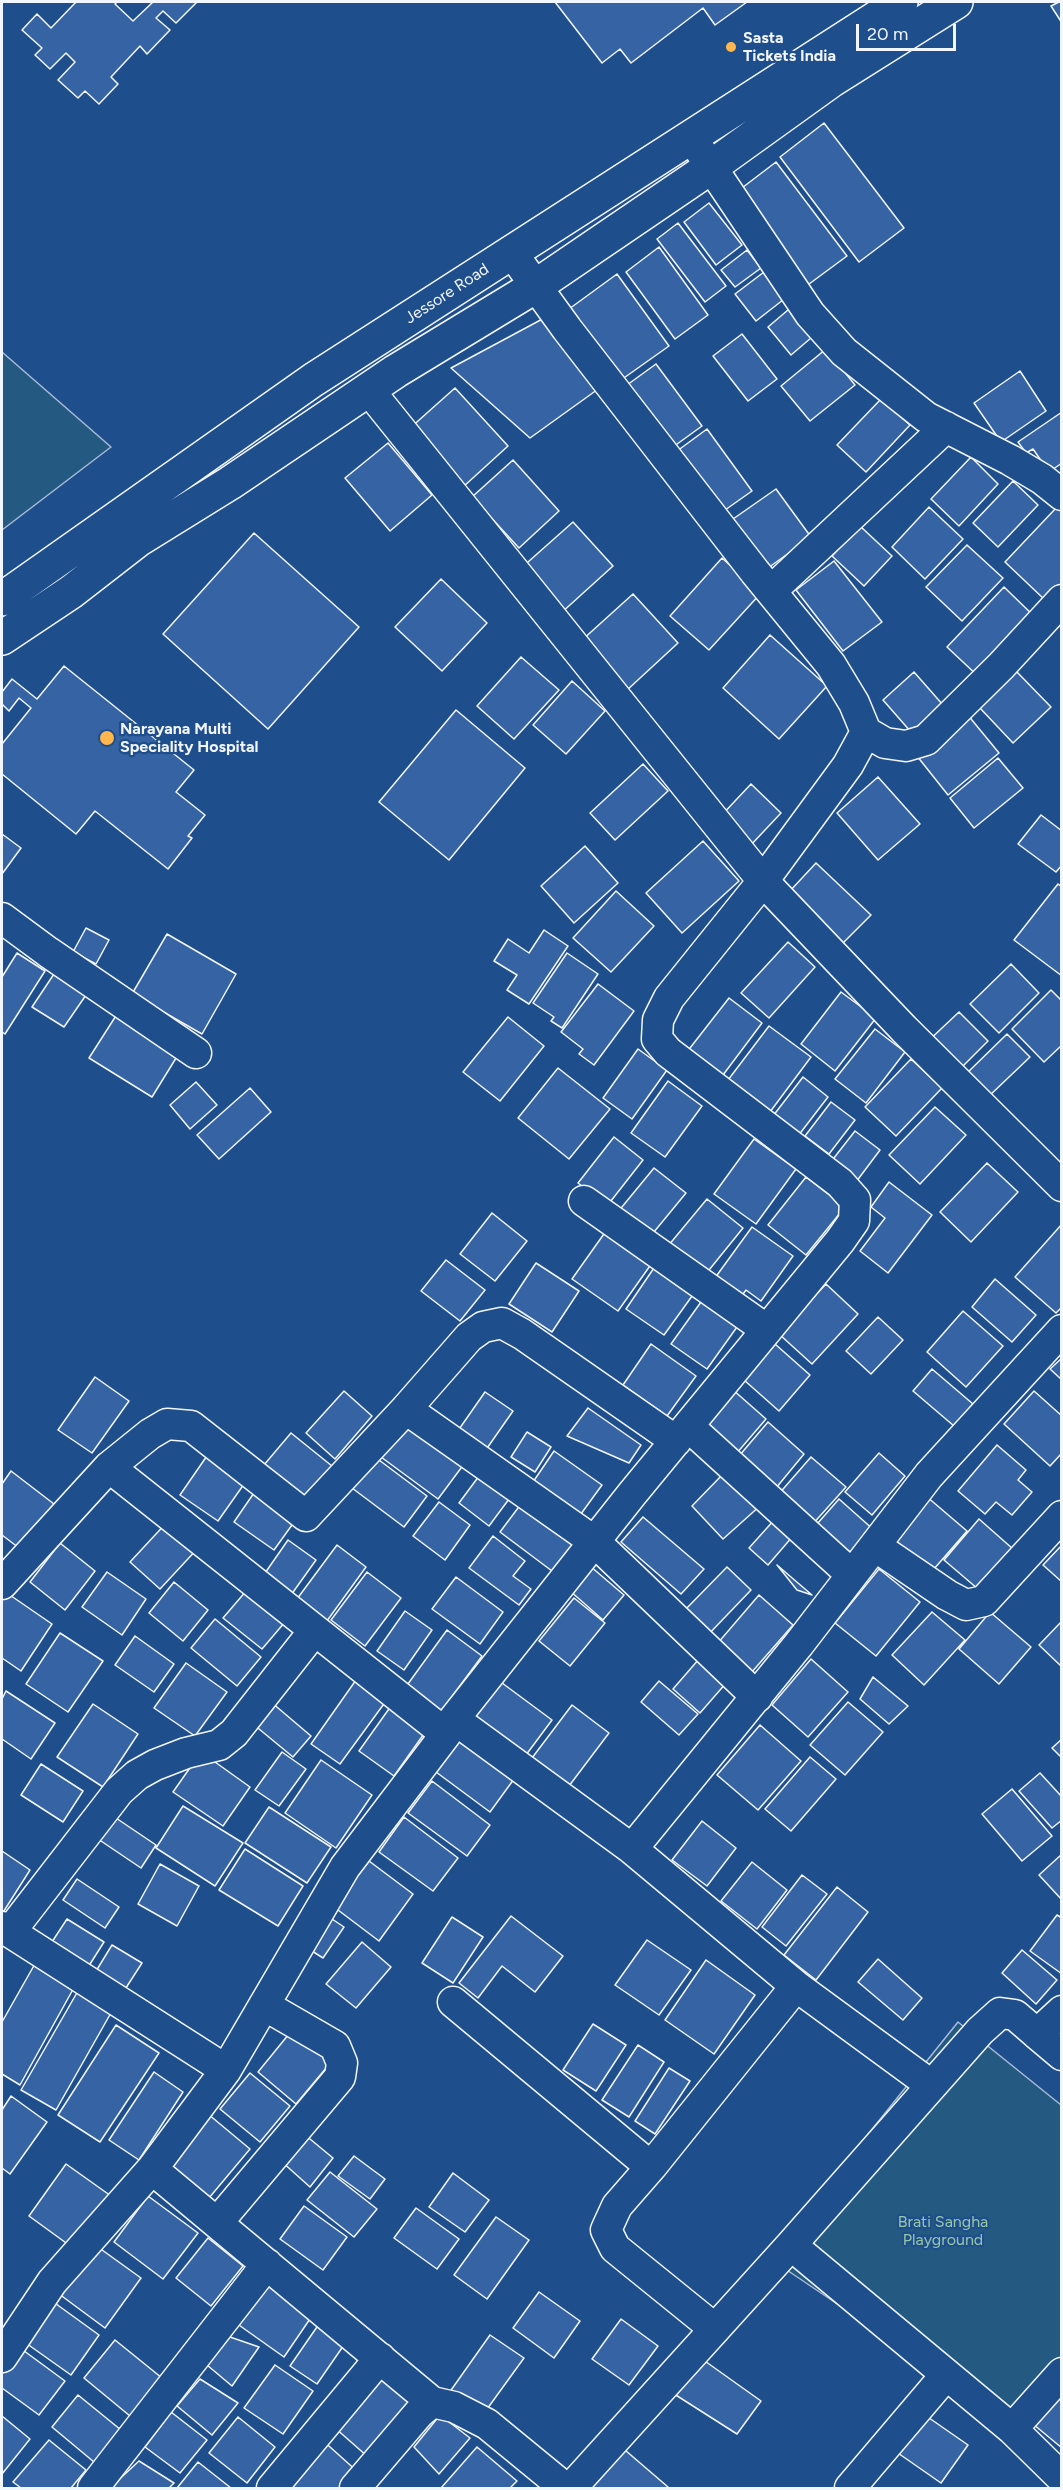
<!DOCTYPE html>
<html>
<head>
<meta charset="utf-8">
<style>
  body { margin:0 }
  #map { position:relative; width:1063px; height:2490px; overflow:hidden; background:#1f4e8c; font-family:Figtree,sans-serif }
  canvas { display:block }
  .frame { position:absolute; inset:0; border:3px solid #f2f6ff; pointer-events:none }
  .scale { position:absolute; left:856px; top:24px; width:100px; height:27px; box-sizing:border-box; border:3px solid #f2f6ff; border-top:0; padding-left:8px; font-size:18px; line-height:21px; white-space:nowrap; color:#f2f6ff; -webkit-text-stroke:4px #1f4e8c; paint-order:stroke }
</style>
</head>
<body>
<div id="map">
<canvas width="1063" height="2490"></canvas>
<div class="frame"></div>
<div class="scale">20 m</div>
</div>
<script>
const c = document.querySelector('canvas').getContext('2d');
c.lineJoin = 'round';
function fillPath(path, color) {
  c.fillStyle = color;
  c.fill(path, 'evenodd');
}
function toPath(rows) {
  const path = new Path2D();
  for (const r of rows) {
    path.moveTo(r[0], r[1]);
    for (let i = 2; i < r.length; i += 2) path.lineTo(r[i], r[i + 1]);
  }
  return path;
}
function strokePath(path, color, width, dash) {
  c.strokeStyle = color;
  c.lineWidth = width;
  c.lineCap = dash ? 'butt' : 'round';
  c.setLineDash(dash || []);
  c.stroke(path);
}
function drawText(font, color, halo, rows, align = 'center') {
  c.font = font + ' Figtree,sans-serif';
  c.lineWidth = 4.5;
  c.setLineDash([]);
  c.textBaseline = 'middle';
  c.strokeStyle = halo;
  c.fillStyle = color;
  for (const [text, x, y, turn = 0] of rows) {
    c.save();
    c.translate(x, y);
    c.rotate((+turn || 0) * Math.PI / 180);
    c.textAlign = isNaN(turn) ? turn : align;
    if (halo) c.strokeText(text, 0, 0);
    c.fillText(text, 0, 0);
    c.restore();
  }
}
const green = toPath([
  [2,352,111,447,2,530,2,352],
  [958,2022,1061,2105,1061,2359,1014,2423,769,2258,958,2022]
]);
const building = toPath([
  [76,2,117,2,115,4,133,21,153,2,197,2,176,23,163,11,156,18,170,30,147,54,140,46,111,77,118,84,99,104,85,91,78,98,58,80,75,62,66,53,50,69,35,55,42,48,22,30,37,14,51,28,76,2],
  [555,2,747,2,715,25,703,8,631,63,620,49,602,63,555,2],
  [1059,2,1062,2,1062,23,1051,6,1059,2],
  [824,123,904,228,859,262,780,157,824,123],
  [776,162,847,256,805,287,734,194,776,162],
  [709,203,742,245,716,265,684,222,709,203],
  [678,223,726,286,705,302,657,239,678,223],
  [659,247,708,315,675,339,626,272,659,247],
  [747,250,761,268,735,287,721,270,747,250],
  [768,269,788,296,756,321,735,294,768,269],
  [617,274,669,346,621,380,569,309,617,274],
  [795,304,818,332,791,355,768,327,795,304],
  [548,316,601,387,530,438,451,368,548,316],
  [742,334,777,379,748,401,713,356,742,334],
  [826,349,855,385,810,421,781,386,826,349],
  [656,364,702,426,673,447,627,385,656,364],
  [1020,371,1046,411,1001,442,974,403,1020,371],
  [455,388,508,446,463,487,409,429,455,388],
  [881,399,910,425,866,472,837,445,881,399],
  [1062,412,1062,463,1049,472,1033,449,1026,453,1018,442,1062,412],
  [707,429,752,491,718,515,673,454,707,429],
  [388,443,432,495,390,531,345,478,388,443],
  [971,457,998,484,959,526,931,499,971,457],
  [513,460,559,511,519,548,472,497,513,460],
  [1013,481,1038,505,998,547,973,523,1013,481],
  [776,489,811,537,768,568,733,519,776,489],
  [929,507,963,539,925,579,892,547,929,507],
  [1057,507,1062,511,1062,583,1045,600,1005,562,1057,507],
  [573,522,613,566,560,614,519,570,573,522],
  [860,526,892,556,864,586,832,556,860,526],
  [254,533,359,627,268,729,163,634,254,533],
  [967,545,1003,578,962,621,926,587,967,545],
  [722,558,761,593,709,650,670,616,722,558],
  [834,561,882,622,843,651,796,590,834,561],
  [441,579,487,623,442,671,395,627,441,579],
  [1004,587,1037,619,980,678,947,647,1004,587],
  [633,594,678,643,626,691,581,641,633,594],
  [770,635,827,686,779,739,723,688,770,635],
  [521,657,559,690,514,739,477,706,521,657],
  [64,666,194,770,176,792,205,815,188,836,192,838,168,869,95,811,76,834,2,774,2,744,31,708,19,698,9,711,2,704,2,692,12,679,37,699,64,666],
  [1016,671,1051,707,1013,743,979,707,1016,671],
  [914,672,943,705,911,732,883,700,914,672],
  [572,681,605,711,566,754,533,725,572,681],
  [456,710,525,768,449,860,379,802,456,710],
  [967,714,999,753,948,795,917,756,967,714],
  [998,758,1023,788,974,828,950,798,998,758],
  [643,764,668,791,615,840,590,813,643,764],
  [878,777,920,824,878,860,837,813,878,777],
  [751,784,781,813,749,847,719,818,751,784],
  [1041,815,1062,831,1062,865,1056,872,1018,844,1041,815],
  [2,834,21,848,2,874,2,834],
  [703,841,739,881,682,933,646,893,703,841],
  [585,846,618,883,574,923,541,886,585,846],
  [816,863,871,915,843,943,789,892,816,863],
  [1058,884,1062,887,1062,976,1014,940,1058,884],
  [616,891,654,926,611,972,573,938,616,891],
  [86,928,109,940,96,964,73,952,86,928],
  [544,930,568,946,529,1004,507,990,517,975,494,961,508,939,529,953,544,930],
  [167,934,236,974,202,1034,132,994,167,934],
  [788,942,815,967,769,1018,741,993,788,942],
  [17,953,45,971,5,1034,2,1032,2,977,17,953],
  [567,953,598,974,562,1028,551,1021,554,1017,533,1003,567,953],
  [1011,964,1039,993,999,1033,970,1004,1011,964],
  [54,974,86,995,64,1027,32,1007,54,974],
  [598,984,634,1011,594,1065,579,1054,583,1049,561,1032,598,984],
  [1051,990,1062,1001,1062,1045,1044,1062,1012,1029,1051,990],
  [841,992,876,1018,835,1071,801,1044,841,992],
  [729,998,762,1023,717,1083,683,1057,729,998],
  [119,1011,181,1050,152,1097,89,1058,119,1011],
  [959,1012,988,1041,955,1074,925,1044,959,1012],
  [508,1017,544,1046,500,1101,463,1072,508,1017],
  [769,1026,811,1057,767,1116,725,1084,769,1026],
  [875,1029,905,1052,866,1103,835,1079,875,1029],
  [1007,1034,1030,1057,987,1098,965,1075,1007,1034],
  [638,1049,667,1070,632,1119,603,1098,638,1049],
  [911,1059,942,1088,896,1136,865,1107,911,1059],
  [558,1068,610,1109,569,1159,518,1118,558,1068],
  [803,1077,828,1097,798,1136,773,1116,803,1077],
  [668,1081,702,1106,665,1157,631,1133,668,1081],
  [196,1082,217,1105,190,1129,170,1105,196,1082],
  [250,1088,271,1112,219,1159,197,1135,250,1088],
  [831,1102,855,1120,829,1154,805,1136,831,1102],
  [935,1107,966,1135,920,1184,889,1155,935,1107],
  [855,1131,880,1150,856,1182,830,1163,855,1131],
  [614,1137,643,1160,607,1206,578,1183,614,1137],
  [754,1139,796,1169,756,1224,714,1194,754,1139],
  [987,1163,1018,1192,971,1242,940,1212,987,1163],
  [654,1168,686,1193,649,1238,617,1213,654,1168],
  [806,1177,845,1207,806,1255,768,1225,806,1177],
  [889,1182,932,1215,888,1273,860,1251,885,1218,871,1207,889,1182],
  [707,1199,743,1228,705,1275,668,1246,707,1199],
  [492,1213,527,1241,495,1281,460,1254,492,1213],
  [1062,1224,1062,1307,1056,1313,1015,1277,1062,1224],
  [752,1227,793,1256,761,1301,746,1290,738,1301,712,1282,752,1227],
  [606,1231,652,1263,618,1311,572,1279,606,1231],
  [446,1260,485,1290,460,1321,421,1291,446,1260],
  [536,1263,579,1291,552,1332,509,1304,536,1263],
  [656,1265,695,1292,664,1335,626,1309,656,1265],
  [995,1279,1036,1315,1012,1342,972,1307,995,1279],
  [826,1284,858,1314,812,1364,779,1334,826,1284],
  [701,1302,737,1327,707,1369,671,1344,701,1302],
  [963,1311,1003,1346,966,1387,927,1352,963,1311],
  [878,1317,903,1340,871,1374,846,1351,878,1317],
  [651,1344,696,1376,667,1416,623,1385,651,1344],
  [775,1344,810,1375,779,1411,744,1380,775,1344],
  [1062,1358,1062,1380,1050,1369,1062,1358],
  [932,1369,973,1404,954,1426,913,1391,932,1369],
  [95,1377,129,1401,92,1453,58,1430,95,1377],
  [732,1389,766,1419,736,1454,702,1424,732,1389],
  [344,1391,372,1416,335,1459,306,1433,344,1391],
  [1034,1391,1062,1416,1062,1453,1050,1466,1004,1424,1034,1391],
  [485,1392,513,1411,483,1454,455,1435,485,1392],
  [588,1408,641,1445,629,1463,567,1436,588,1408],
  [410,1418,467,1460,438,1499,381,1457,410,1418],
  [768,1422,804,1454,776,1488,739,1456,768,1422],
  [527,1432,551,1447,535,1472,511,1457,527,1432],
  [291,1433,332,1466,299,1505,258,1472,291,1433],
  [997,1445,1026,1470,1018,1480,1032,1492,1012,1515,996,1502,985,1514,958,1491,997,1445],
  [211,1450,249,1477,218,1521,180,1495,211,1450],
  [554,1451,602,1485,578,1518,531,1485,554,1451],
  [879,1453,905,1476,872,1515,845,1492,879,1453],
  [375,1457,427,1496,404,1527,352,1488,375,1457],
  [811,1457,846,1487,811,1526,777,1496,811,1457],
  [11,1471,54,1504,19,1548,2,1535,2,1484,11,1471],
  [482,1472,512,1495,489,1526,459,1503,482,1472],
  [725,1472,761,1505,723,1539,692,1506,725,1472],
  [256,1490,297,1518,274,1550,234,1522,256,1490],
  [926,1496,967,1531,927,1577,886,1541,926,1496],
  [839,1499,875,1531,847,1564,810,1532,839,1499],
  [524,1500,576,1540,552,1571,500,1532,524,1500],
  [439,1502,470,1525,445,1560,413,1536,439,1502],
  [643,1517,704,1569,681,1594,621,1542,643,1517],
  [775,1519,793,1536,768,1565,749,1548,775,1519],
  [979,1519,1013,1549,978,1589,944,1560,979,1519],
  [169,1520,199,1547,160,1589,130,1562,169,1520],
  [493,1536,525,1561,513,1576,531,1589,519,1605,469,1568,493,1536],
  [288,1540,316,1560,291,1595,263,1576,288,1540],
  [60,1543,95,1571,65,1610,30,1582,60,1543],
  [337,1545,366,1567,324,1625,294,1603,337,1545],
  [1062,1545,1062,1582,1043,1565,1062,1545],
  [777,1565,812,1595,797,1590,777,1565],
  [590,1566,624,1595,603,1620,569,1590,590,1566],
  [727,1567,751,1590,705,1638,681,1614,727,1567],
  [879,1569,920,1602,876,1656,835,1623,879,1569],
  [107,1572,146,1599,122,1635,82,1607,107,1572],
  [367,1572,401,1598,365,1646,331,1620,367,1572],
  [456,1577,503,1612,480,1644,432,1609,456,1577],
  [174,1582,208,1610,183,1641,149,1613,174,1582],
  [247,1590,285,1622,262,1649,223,1618,247,1590],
  [4,1591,52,1624,21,1671,2,1658,2,1594,4,1591],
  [759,1595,793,1625,751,1673,717,1644,759,1595],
  [574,1598,605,1623,570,1666,539,1641,574,1598],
  [405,1611,432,1630,404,1670,377,1651,405,1611],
  [932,1612,965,1640,924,1685,892,1655,932,1612],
  [990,1612,1031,1647,999,1684,959,1649,990,1612],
  [215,1619,261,1657,237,1686,191,1648,215,1619],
  [1062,1621,1062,1667,1039,1645,1062,1621],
  [447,1630,482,1656,439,1714,405,1688,447,1630],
  [60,1633,103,1661,68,1712,26,1684,60,1633],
  [135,1636,174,1664,154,1692,115,1665,135,1636],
  [699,1659,727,1682,700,1713,673,1689,699,1659],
  [811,1659,848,1692,808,1737,772,1705,811,1659],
  [186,1663,227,1692,195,1736,154,1708,186,1663],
  [873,1677,908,1706,889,1724,860,1699,873,1677],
  [356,1680,386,1701,340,1764,311,1744,356,1680],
  [498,1680,552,1720,523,1759,469,1719,498,1680],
  [659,1681,698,1714,679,1735,641,1702,659,1681],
  [6,1691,55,1723,31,1759,2,1739,2,1699,6,1691],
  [271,1702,311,1736,293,1757,253,1724,271,1702],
  [848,1702,883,1732,845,1775,810,1745,848,1702],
  [93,1704,138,1734,103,1787,57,1757,93,1704],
  [572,1705,609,1733,569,1786,532,1758,572,1705],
  [391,1706,426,1731,394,1776,359,1751,391,1706],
  [760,1725,801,1761,758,1810,717,1775,760,1725],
  [461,1739,514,1779,490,1812,436,1772,461,1739],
  [1062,1739,1062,1758,1052,1748,1062,1739],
  [201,1752,250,1787,223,1826,173,1792,201,1752],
  [282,1752,306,1769,279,1806,255,1790,282,1752],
  [810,1757,836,1779,791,1831,765,1809,810,1757],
  [321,1760,372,1795,336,1848,285,1813,321,1760],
  [41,1764,83,1791,63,1822,21,1795,41,1764],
  [1040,1773,1062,1797,1062,1820,1052,1828,1019,1791,1040,1773],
  [432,1781,490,1825,467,1856,408,1813,432,1781],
  [1012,1789,1052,1836,1022,1861,982,1814,1012,1789],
  [183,1806,243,1843,215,1886,156,1848,183,1806],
  [269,1807,331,1847,307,1883,245,1843,269,1807],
  [113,1816,156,1845,141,1868,98,1839,113,1816],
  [404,1817,458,1858,433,1891,379,1852,404,1817],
  [702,1821,736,1848,707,1886,672,1860,702,1821],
  [245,1849,303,1886,278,1926,219,1890,245,1849],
  [2,1851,30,1870,2,1914,2,1851],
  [1062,1854,1062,1900,1039,1875,1062,1854],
  [369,1861,413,1894,379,1941,334,1907,369,1861],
  [752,1862,787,1890,757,1929,721,1901,752,1862],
  [160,1864,199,1886,177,1926,138,1904,160,1864],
  [802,1875,827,1894,786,1946,762,1927,802,1875],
  [77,1879,119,1907,105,1928,63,1900,77,1879],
  [837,1887,868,1912,816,1980,784,1955,837,1887],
  [323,1913,344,1927,323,1958,301,1944,323,1913],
  [1057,1915,1062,1918,1062,1974,1030,1951,1057,1915],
  [511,1916,563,1956,535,1992,502,1966,478,1998,459,1983,511,1916],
  [452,1917,483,1937,453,1983,422,1963,452,1917],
  [67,1919,104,1942,85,1972,48,1948,67,1919],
  [647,1940,691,1970,659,2015,615,1985,647,1940],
  [362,1942,391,1967,356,2008,326,1984,362,1942],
  [112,1945,142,1963,122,1994,93,1976,112,1945],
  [1022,1950,1057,1980,1036,2004,1002,1973,1022,1950],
  [878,1959,922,1998,903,2020,858,1982,878,1959],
  [706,1960,755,1995,714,2054,665,2020,706,1960],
  [36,1962,76,1984,20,2085,2,2074,2,2022,36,1962],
  [82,1984,116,2004,56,2110,21,2090,82,1984],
  [593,2024,626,2045,596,2091,563,2070,593,2024],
  [116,2025,159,2053,100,2142,58,2115,116,2025],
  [293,2029,332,2061,296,2104,258,2072,293,2029],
  [638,2045,664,2062,629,2117,602,2100,638,2045],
  [669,2068,690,2081,655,2134,635,2121,669,2068],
  [154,2072,183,2092,139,2160,109,2140,154,2072],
  [250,2073,290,2106,260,2142,220,2109,250,2073],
  [11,2096,47,2122,10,2174,2,2168,2,2110,11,2096],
  [208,2114,250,2149,209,2198,167,2163,208,2114],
  [304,2134,333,2158,310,2187,281,2161,304,2134],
  [354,2156,385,2179,370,2199,338,2176,354,2156],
  [66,2164,111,2196,73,2248,29,2216,66,2164],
  [330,2172,377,2209,354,2237,307,2200,330,2172],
  [453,2173,489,2200,465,2232,429,2207,453,2173],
  [148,2196,198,2233,163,2279,114,2242,148,2196],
  [304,2206,347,2237,323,2270,280,2239,304,2206],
  [416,2208,459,2239,437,2269,394,2238,416,2208],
  [496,2217,529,2240,487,2299,454,2275,496,2217],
  [208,2238,243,2266,211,2306,176,2278,208,2238],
  [91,2242,141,2278,105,2328,55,2291,91,2242],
  [265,2280,314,2313,284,2357,236,2323,265,2280],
  [539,2292,580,2321,554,2358,513,2328,539,2292],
  [52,2301,99,2335,71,2375,23,2341,52,2301],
  [621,2319,658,2346,629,2385,592,2359,621,2319],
  [319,2324,346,2342,317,2384,290,2366,319,2324],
  [490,2335,524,2358,482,2416,449,2393,490,2335],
  [230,2337,259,2347,232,2386,207,2365,230,2337],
  [115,2340,162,2378,130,2416,84,2378,115,2340],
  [16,2345,65,2381,39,2415,2,2388,2,2365,16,2345],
  [702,2359,761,2401,737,2434,671,2392,702,2359],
  [275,2365,313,2391,283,2434,244,2408,275,2365],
  [379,2376,413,2405,368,2457,334,2427,379,2376],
  [200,2379,238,2403,212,2435,177,2406,200,2379],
  [1062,2391,1062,2448,1033,2424,1062,2391],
  [78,2395,121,2430,94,2462,52,2427,78,2395],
  [171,2412,207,2440,180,2473,145,2447,171,2412],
  [922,2413,968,2445,941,2483,895,2451,922,2413],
  [440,2415,470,2438,439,2474,414,2447,440,2415],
  [2,2416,30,2439,2,2474,2,2416],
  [238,2417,275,2447,247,2483,209,2453,238,2417],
  [320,2438,359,2473,345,2488,284,2488,320,2438],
  [49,2440,86,2470,71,2488,21,2488,13,2482,49,2440],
  [618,2444,668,2487,666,2488,588,2488,618,2444],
  [477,2447,517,2481,510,2488,441,2488,477,2447],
  [139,2461,174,2483,169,2488,114,2488,112,2486,139,2461],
  [198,2462,231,2488,177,2488,198,2462]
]);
const street = toPath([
  [691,137,810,314,844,352,926,417,1010,460,1042,479,1062,495],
  [368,389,763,881,904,1029,1062,1186],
  [771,591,946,427],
  [866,732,885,743,906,746,926,740,1001,666,1062,600],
  [2,918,48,952,196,1053],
  [584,1201,767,1330],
  [406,1409,595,1542,757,1697],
  [688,1426,852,1575],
  [109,1467,446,1734],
  [875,1546,947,1595,966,1605,984,1601,1062,1516],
  [2,1584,109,1467,150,1434,167,1424,191,1426,306,1516,406,1409,469,1337,483,1327,502,1323,522,1334,676,1441],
  [632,1849,799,1644,929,1475,1062,1330],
  [2,1927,226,2070],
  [10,1932,119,1791,137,1775,155,1765,186,1753,219,1745,234,1733,314,1631],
  [796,1986,931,2085],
  [453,2002,651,2167,796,1986,632,1849,454,1719],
  [1062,2011,1037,2034,1062,2055],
  [651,2167,617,2206,606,2230,615,2248,715,2329],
  [152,2169,432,2402,454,2407,487,2424,565,2488],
  [217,2223,340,2077,342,2063,335,2046,264,2005],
  [791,2245,1012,2429,1062,2478],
  [2,2357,52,2282,152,2169,226,2070,345,1867,446,1734,454,1719,632,1494,840,1241,854,1221,855,1200,840,1183,668,1052,657,1039,658,1020,669,998,763,881,848,765,866,732,854,703,831,665,755,572,567,329,512,253],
  [1012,2429,1062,2373],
  [93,2488,267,2264],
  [272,2488,380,2358],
  [355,2488,419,2413,432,2402],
  [571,2488,791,2245,980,2031,1000,2013,1015,2015,1037,2034],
  [850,2488,946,2375]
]);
const highway = toPath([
  [2,599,313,380,901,2],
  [2,638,71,592,138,540,230,483,396,371,536,286,711,167,832,80,956,2]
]);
const markers = [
  [731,47,6,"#ffb74d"],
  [107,738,8,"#ffb74d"]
];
const poiNames = [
  ["Sasta",743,38],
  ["Tickets India",743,56],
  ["Narayana Multi",120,729],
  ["Speciality Hospital",120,747]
];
const streetNames = [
  ["Jessore Road",447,294,-33]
];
const parkNames = [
  ["Brati Sangha",943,2222],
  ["Playground",943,2240]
];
fillPath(green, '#245a82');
strokePath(green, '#a8bbd7', 1.5);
fillPath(building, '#3563a3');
strokePath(building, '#f2f6ff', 1.5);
strokePath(street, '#f2f6ff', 33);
strokePath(highway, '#f2f6ff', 36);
strokePath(street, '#1f4e8c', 30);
strokePath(highway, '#1f4e8c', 33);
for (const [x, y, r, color] of markers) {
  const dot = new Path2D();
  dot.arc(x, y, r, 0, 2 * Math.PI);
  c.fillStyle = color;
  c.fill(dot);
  strokePath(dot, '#1f4e8c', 2);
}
drawText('bold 16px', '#f2f6ff', '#1f4e8c', poiNames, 'left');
drawText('16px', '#f2f6ff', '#1f4e8c', streetNames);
drawText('16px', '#97c8a6', '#1f4e8c', parkNames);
</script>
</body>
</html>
